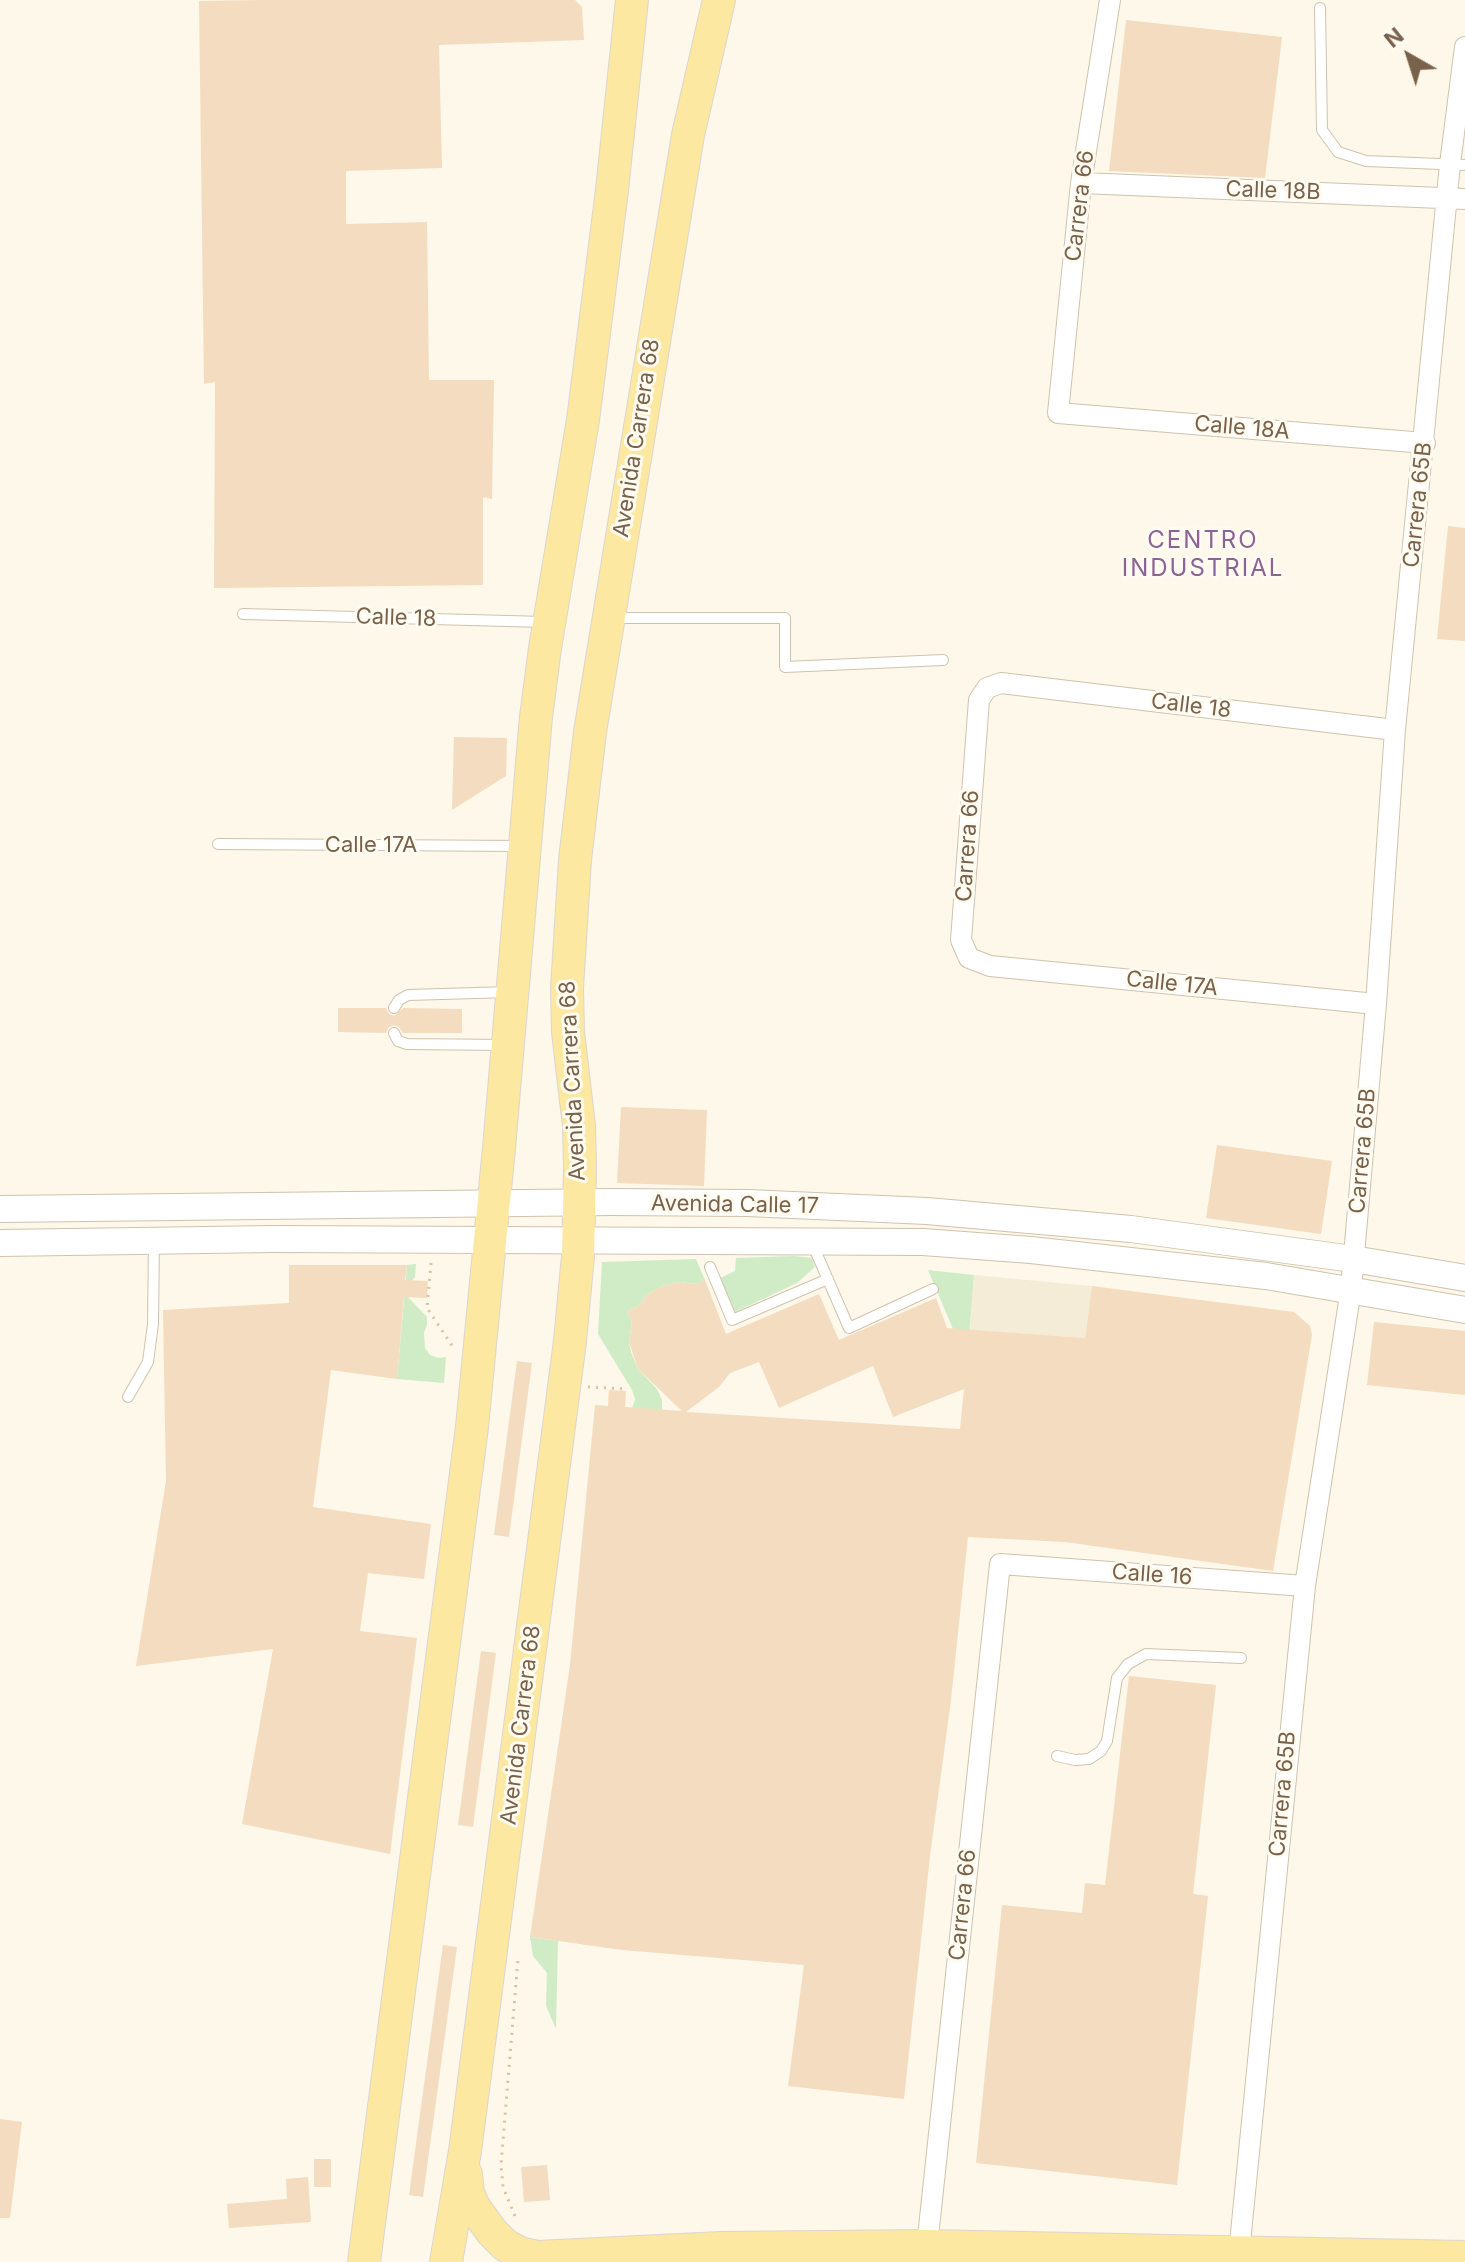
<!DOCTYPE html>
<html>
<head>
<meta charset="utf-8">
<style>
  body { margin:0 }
  #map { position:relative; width:1465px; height:2262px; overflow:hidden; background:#fdf8e9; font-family:Inter,sans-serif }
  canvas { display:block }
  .north { position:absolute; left:1369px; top:16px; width:80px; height:80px; -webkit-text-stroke:6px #fffbf0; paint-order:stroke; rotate:321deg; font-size:22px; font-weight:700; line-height:32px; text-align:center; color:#79624b }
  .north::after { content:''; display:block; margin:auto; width:28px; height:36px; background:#79624b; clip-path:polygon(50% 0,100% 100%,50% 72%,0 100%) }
</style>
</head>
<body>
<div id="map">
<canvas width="1465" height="2262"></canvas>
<div class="north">N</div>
</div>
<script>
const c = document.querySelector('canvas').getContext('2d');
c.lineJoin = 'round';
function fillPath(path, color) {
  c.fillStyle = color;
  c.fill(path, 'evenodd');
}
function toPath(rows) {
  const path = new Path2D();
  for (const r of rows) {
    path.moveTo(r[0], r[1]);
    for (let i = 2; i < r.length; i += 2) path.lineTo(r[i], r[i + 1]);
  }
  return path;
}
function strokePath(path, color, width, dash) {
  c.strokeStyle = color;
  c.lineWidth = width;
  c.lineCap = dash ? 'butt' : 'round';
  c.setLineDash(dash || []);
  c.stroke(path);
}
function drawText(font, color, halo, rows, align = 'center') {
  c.font = font + ' Inter,sans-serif';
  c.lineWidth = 6;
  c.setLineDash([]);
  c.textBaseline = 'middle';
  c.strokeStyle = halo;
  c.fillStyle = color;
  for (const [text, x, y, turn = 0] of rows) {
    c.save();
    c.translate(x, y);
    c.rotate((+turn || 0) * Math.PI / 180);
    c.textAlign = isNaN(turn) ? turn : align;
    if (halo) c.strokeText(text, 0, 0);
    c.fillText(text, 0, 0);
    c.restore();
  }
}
const residential = toPath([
  [974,1275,1092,1286,1085,1338,970,1330]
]);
const green = toPath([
  [794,1256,812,1258,815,1267,797,1283,735,1312,720,1278,735,1271,736,1258],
  [696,1259,705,1280,696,1284,679,1282,662,1286,647,1295,637,1307,627,1311,632,1322,629,1342,631,1352,638,1369,657,1389,662,1400,662,1410,632,1408,635,1399,632,1390,598,1334,602,1262],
  [416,1264,415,1277,407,1288,408,1297,427,1317,427,1325,424,1333,425,1348,430,1355,438,1358,446,1357,444,1383,397,1379,407,1265],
  [928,1270,974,1275,967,1362],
  [530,1937,558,1941,556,2029,546,2006,547,1973,533,1956]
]);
const building = toPath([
  [262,0,575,0,582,7,584,40,439,45,442,168,346,171,346,224,427,222,429,380,494,380,492,499,483,497,483,585,214,588,215,382,204,384,199,1],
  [1126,20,1282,37,1265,178,1109,171],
  [1448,526,1465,528,1465,641,1437,639],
  [454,737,507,738,506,776,452,810],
  [338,1008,386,1008,389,1014,394,1016,403,1008,462,1009,462,1033,403,1033,399,1027,394,1025,388,1028,386,1033,338,1032],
  [621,1107,707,1110,704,1186,617,1183],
  [1217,1145,1332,1161,1321,1234,1206,1218],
  [289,1265,407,1265,405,1280,428,1281,427,1298,404,1297,397,1379,331,1370,313,1507,431,1524,424,1579,368,1573,360,1631,417,1638,390,1854,242,1824,273,1649,136,1666,166,1481,163,1310,289,1303],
  [705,1280,726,1334,819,1294,839,1340,936,1298,947,1328,1085,1338,1092,1286,1294,1312,1310,1326,1312,1335,1273,1571,1065,1542,968,1537,951,1700,930,1856,904,2099,788,2086,804,1965,622,1950,530,1937,570,1665,595,1405,608,1406,609,1390,626,1391,625,1407,682,1411,638,1369,629,1342,632,1322,627,1311,637,1307,647,1295,662,1286,679,1282,696,1284],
  [759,1362,779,1408,873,1366,893,1417,964,1389,960,1429,686,1412,719,1387,730,1373],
  [1374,1322,1465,1331,1465,1395,1367,1385],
  [517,1361,532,1363,509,1537,494,1535],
  [481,1651,496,1653,473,1827,458,1825],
  [1129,1676,1216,1685,1193,1894,1208,1896,1177,2185,976,2163,1002,1905,1082,1913,1085,1883,1105,1885],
  [443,1945,457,1947,423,2197,409,2195],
  [0,2119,22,2122,10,2218,0,2218],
  [314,2159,331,2159,331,2187,314,2187],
  [547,2165,550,2200,524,2202,521,2167],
  [308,2177,311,2222,229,2228,227,2204,287,2199,286,2179]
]);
const path = toPath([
  [431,1263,427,1308,453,1347],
  [588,1387,628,1389],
  [515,2216,503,2187,501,2165,518,1959]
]);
const service = toPath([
  [1320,8,1322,130,1338,152,1366,161,1465,165],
  [243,614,545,622],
  [613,618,785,618,785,667,943,660],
  [218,844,520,846],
  [394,1008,399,1000,408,995,510,992],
  [394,1033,398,1041,407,1044,506,1045],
  [812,1243,849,1328,933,1289],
  [710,1267,732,1320,828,1279],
  [128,1397,148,1362,153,1324,154,1240],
  [1057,1756,1075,1760,1089,1759,1101,1751,1107,1741,1117,1678,1128,1664,1146,1654,1241,1658]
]);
const minor = toPath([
  [1110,0,1081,183,1058,413,1425,443],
  [1081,183,1465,199],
  [1376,1004,990,966,969,958,961,940,979,700,987,688,1001,683,1395,730],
  [927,2246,1000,1564,1305,1586],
  [1239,2253,1305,1586,1351,1289,1376,1004,1395,730,1450,164,1465,47]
]);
const tertiary = toPath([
  [0,1209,612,1202,748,1203,927,1211,1131,1229,1353,1259,1465,1278],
  [0,1243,274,1239,923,1242,1031,1250,1266,1276,1465,1310]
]);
const primary = toPath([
  [466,2174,468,2193,474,2207,492,2232,505,2245,520,2253,538,2257,721,2248,927,2246,1465,2257],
  [364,2262,472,1427,499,1148,536,717,545,648,583,420,612,190,632,0],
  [446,2262,465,2151,570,1341,578,1256,580,1168,579,1126,568,1032,567,988,575,860,590,732,688,135,719,0]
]);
const streetNames = [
  ["Calle 18B",1273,191,2],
  ["Carrera 66",1080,206,-83],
  ["Calle 18A",1242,428,5],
  ["Avenida Carrera 68",637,438,-81],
  ["Carrera 65B",1418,505,-84],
  ["Calle 18",396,618,2],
  ["Calle 18",1191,706,7],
  ["Calle 17A",371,845],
  ["Carrera 66",968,846,-86],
  ["Calle 17A",1172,984,6],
  ["Avenida Carrera 68",573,1081,-93],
  ["Carrera 65B",1363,1151,-85],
  ["Avenida Calle 17",735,1205,1],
  ["Calle 16",1152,1575,4],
  ["Avenida Carrera 68",521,1725,-83],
  ["Carrera 65B",1283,1794,-85],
  ["Carrera 66",963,1905,-84]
];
const neighbourhoodNames = [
  ["CENTRO",1203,541],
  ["INDUSTRIAL",1203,569]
];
fillPath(residential, '#f5ecd7');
fillPath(green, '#cfecc6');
fillPath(building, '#f3dcbf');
strokePath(service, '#d0c2ad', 12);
strokePath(minor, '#d0c2ad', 22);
strokePath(tertiary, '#d0c2ad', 28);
strokePath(primary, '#dcd6d0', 34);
strokePath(path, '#d9c0a2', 3, [2, 6]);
strokePath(service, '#fff', 10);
strokePath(minor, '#fff', 20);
strokePath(tertiary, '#fff', 26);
strokePath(primary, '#fce8a0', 32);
drawText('22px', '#79624b', '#fffbf0', streetNames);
c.letterSpacing = '2px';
drawText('24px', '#8c6395', '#fffbf0', neighbourhoodNames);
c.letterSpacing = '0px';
</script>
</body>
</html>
